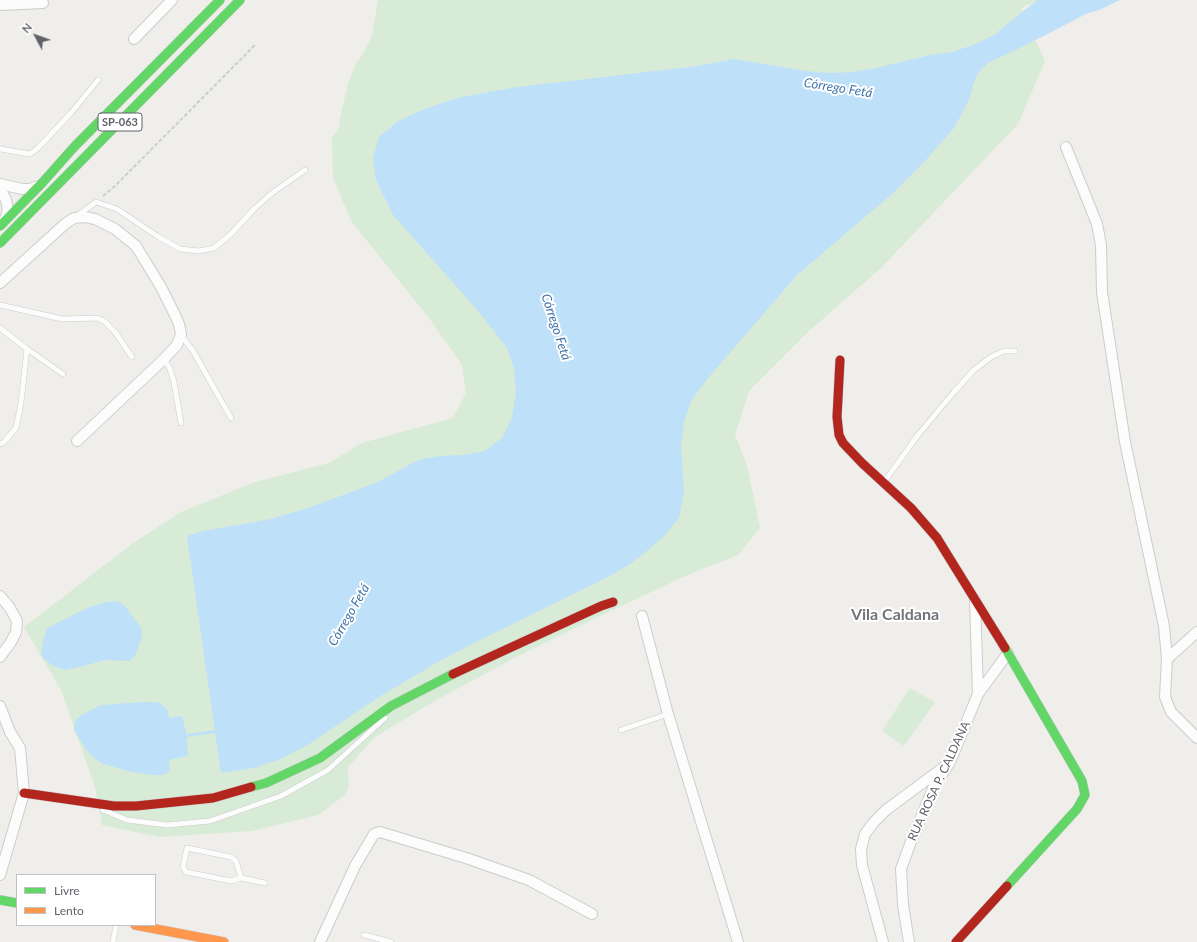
<!DOCTYPE html>
<html>
<head>
<meta charset="utf-8">
<style>
  body { margin:0 }
  #map { position:relative; width:1197px; height:942px; overflow:hidden; background:#efeeea; font-family:Lato,sans-serif }
  canvas { display:block }
  .legend { position:absolute; left:16px; top:874px; width:140px; height:52px; box-sizing:border-box; background:#fff; border:1px solid #bfc1c3; margin:0; padding:5px 7px; list-style:none; font-size:12px; color:#5f6368 }
  .legend li { display:flex; align-items:center; gap:8px; height:20px }
  .legend b { width:20px; border:1px solid #bfc1c3 }
  .north { position:absolute; left:16px; top:16px; width:40px; height:40px; -webkit-text-stroke:3px #fff; paint-order:stroke; rotate:311deg; font-size:11px; font-weight:700; line-height:16px; text-align:center; color:#5f6368 }
  .north::after { content:''; display:block; margin:auto; width:14px; height:18px; background:#5f6368; clip-path:polygon(50% 0,100% 100%,50% 72%,0 100%) }
</style>
</head>
<body>
<div id="map">
<canvas width="1197" height="942"></canvas>
<ul class="legend">
<li><b style="height:5px;background:#63d668"></b>Livre</li>
<li><b style="height:5px;background:#ff974d"></b>Lento</li>
</ul>
<div class="north">N</div>
</div>
<script>
const c = document.querySelector('canvas').getContext('2d');
c.lineJoin = 'round';
function fillPath(path, color) {
  c.fillStyle = color;
  c.fill(path, 'evenodd');
}
function toPath(rows) {
  const path = new Path2D();
  for (const r of rows) {
    path.moveTo(r[0], r[1]);
    for (let i = 2; i < r.length; i += 2) path.lineTo(r[i], r[i + 1]);
  }
  return path;
}
function strokePath(path, color, width, dash) {
  c.strokeStyle = color;
  c.lineWidth = width;
  c.lineCap = dash ? 'butt' : 'round';
  c.setLineDash(dash || []);
  c.stroke(path);
}
function drawText(font, color, halo, rows, align = 'center') {
  c.font = font + ' Lato,sans-serif';
  c.lineWidth = 4;
  c.setLineDash([]);
  c.textBaseline = 'middle';
  c.strokeStyle = halo;
  c.fillStyle = color;
  for (const [text, x, y, turn = 0] of rows) {
    c.save();
    c.translate(x, y);
    c.rotate((+turn || 0) * Math.PI / 180);
    c.textAlign = isNaN(turn) ? turn : align;
    if (halo) c.strokeText(text, 0, 0);
    c.fillText(text, 0, 0);
    c.restore();
  }
}
const green = toPath([
  [378,0,1039,0,1021,8,1045,61,1018,124,881,268,809,331,749,391,735,435,747,465,760,528,738,555,692,573,600,616,514,658,433,702,375,737,348,767,349,786,345,795,318,815,252,831,159,837,102,825,95,787,61,690,24,627,132,544,181,512,255,482,329,463,362,443,453,418,466,393,462,365,429,318,351,221,333,177,332,137,339,129,340,118,348,84,355,65,365,51,372,35],
  [910,688,935,702,904,746,882,731]
]);
const water = toPath([
  [1037,0,1120,0,1099,10,1088,13,1028,44,988,63,978,73,973,85,969,100,954,128,924,162,892,194,797,275,708,378,691,401,684,422,681,444,684,492,679,518,665,535,648,550,630,564,610,576,474,643,438,662,379,697,309,744,281,759,254,768,221,773,187,536,203,531,271,519,308,508,378,482,418,460,440,456,463,455,485,451,503,437,512,417,516,392,514,369,507,348,479,312,393,215,376,180,373,158,379,137,397,122,417,112,439,104,461,97,517,87,690,67,735,59,805,71,830,73,853,72,876,68,930,55,952,52,973,45,994,35],
  [117,601,124,605,142,629,142,637,139,645,136,654,130,661,105,660,84,666,65,670,53,666,41,656,43,641,47,628,87,608,102,603],
  [144,702,158,702,167,709,169,718,182,716,187,736,188,756,169,760,170,772,162,775,151,775,128,771,103,764,94,758,86,750,74,730,75,721,81,715,101,705]
]);
const stream = toPath([
  [184,736,218,731]
]);
const path = toPath([
  [103,196,115,186,255,45]
]);
const lane = toPath([
  [0,149,30,154,38,148,71,113,98,80],
  [77,216,96,202,117,209,157,236,180,249,199,251,214,248,231,234,254,209,272,193,305,170],
  [0,305,62,319,97,318,104,321,115,332,132,357],
  [0,328,27,349,63,374],
  [181,335,193,351,231,418],
  [164,359,170,369,174,382,181,423],
  [0,444,3,443,16,428,21,403,27,349],
  [884,482,918,435,954,392,974,370,991,357,1004,351,1015,351],
  [621,730,668,714],
  [103,810,127,820,167,825,210,821,281,796,328,770,385,718],
  [241,878,236,861,231,857,187,848,183,867,186,872,231,881,241,878,265,883],
  [364,935,391,942],
  [113,942,116,925]
]);
const street = toPath([
  [0,5,43,3],
  [134,39,172,0],
  [1066,147,1097,224,1101,245,1102,292,1125,442,1164,626,1167,659,1165,697,1171,712,1197,738],
  [0,184,22,189,30,189,38,186],
  [0,188,6,200,8,210,5,219],
  [0,283,65,224,74,218,85,217,95,219,115,229,136,246,161,287,174,313,179,324,181,334,177,345,164,359,77,441],
  [0,596,10,608,17,621,16,632,11,642,0,657],
  [975,600,978,694],
  [642,616,668,714,738,942],
  [1167,659,1197,632],
  [0,706,10,732,20,748,24,793,0,875],
  [320,942,355,866,374,834,380,832,466,858,529,880,592,914],
  [883,942,862,865,861,849,865,834,874,822,886,810,944,767],
  [909,942,903,905,901,869,910,844,934,786,950,762,978,694,1008,653]
]);
const fast = toPath([
  [0,226,43,182,75,146,220,0],
  [0,243,240,0],
  [1005,648,1082,781,1085,795,1077,809,1007,886],
  [251,787,266,783,320,758,391,706,453,674],
  [0,900,17,903]
]);
const slow = toPath([
  [135,925,224,942]
]);
const jam = toPath([
  [840,360,837,417,839,435,843,443,862,463,911,508,937,538,1005,648],
  [453,674,601,606,613,602],
  [24,793,114,806,136,806,213,798,251,787],
  [956,942,1007,886]
]);
const shields = [
  [120,122,44]
];
const shieldNames = [
  ["SP-063",120,122]
];
const streetNames = [
  ["RUA ROSA P. CALDANA",939,781,-65]
];
const waterNames = [
  ["Córrego Fetá",838,88,9],
  ["Córrego Fetá",556,327,72],
  ["Córrego Fetá",349,615,-60]
];
const districtNames = [
  ["Vila Caldana",895,615]
];
fillPath(green, '#d8ebd6');
fillPath(water, '#bfe0f9');
strokePath(stream, '#bfe0f9', 3);
strokePath(lane, '#cbcccc', 6);
strokePath(street, '#cbcccc', 12);
strokePath(fast, '#cacacb', 10);
strokePath(slow, '#cacacb', 10);
strokePath(jam, '#cacacb', 10);
strokePath(path, '#cacfcc', 2, [4, 2]);
strokePath(lane, '#fdfcfc', 5);
strokePath(street, '#fdfcfc', 10);
strokePath(fast, '#63d668', 9);
strokePath(slow, '#ff974d', 9);
strokePath(jam, '#b3261e', 9);
for (const [x, y, w] of shields) {
  const box = new Path2D();
  box.roundRect(x - w / 2, y - 9, w, 18, 3);
  c.fillStyle = '#fff';
  c.fill(box);
  strokePath(box, '#5f6368', 1);
}
drawText('bold 11px', '#5f6368', null, shieldNames);
drawText('12px', '#5f6368', '#fff', streetNames);
drawText('italic 13px', '#4174aa', '#fff', waterNames);
drawText('bold 16px', '#70757a', '#fff', districtNames);
</script>
</body>
</html>
